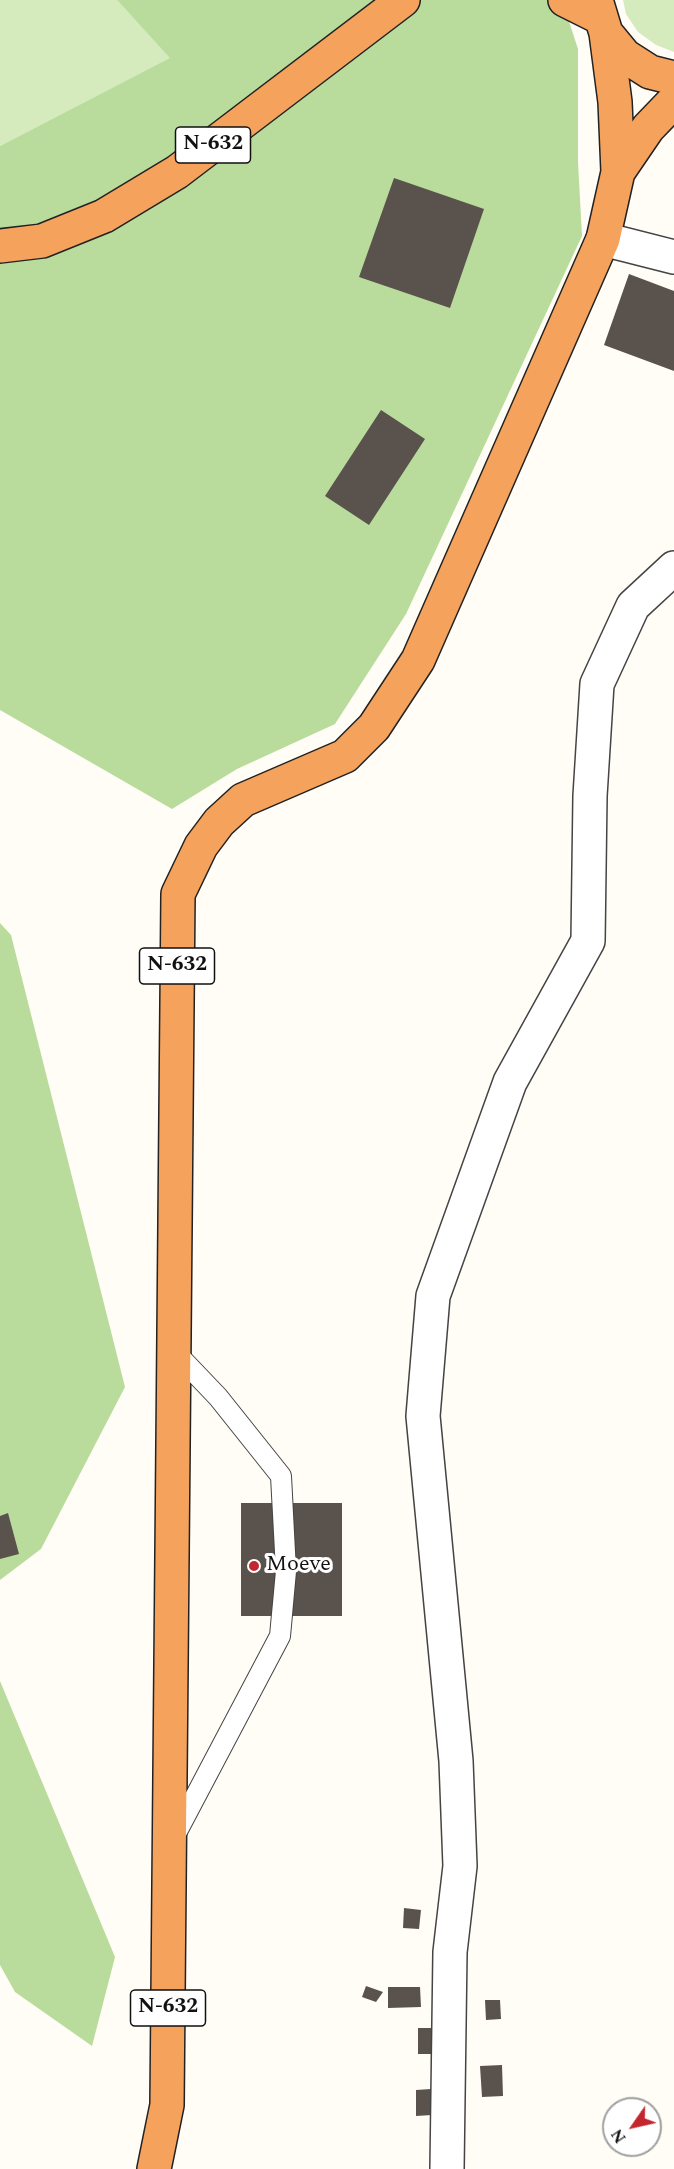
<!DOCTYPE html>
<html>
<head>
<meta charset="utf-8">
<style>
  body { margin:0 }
  #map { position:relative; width:674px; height:2169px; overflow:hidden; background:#fffdf5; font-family:Spectral,serif }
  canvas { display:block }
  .north { position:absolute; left:602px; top:2097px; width:60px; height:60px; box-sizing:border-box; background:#fff; border:2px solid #a0a0a0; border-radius:50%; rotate:236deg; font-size:16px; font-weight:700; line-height:24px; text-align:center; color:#111 }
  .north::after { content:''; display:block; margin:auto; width:21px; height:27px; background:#c4262e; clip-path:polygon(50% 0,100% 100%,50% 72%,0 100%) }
</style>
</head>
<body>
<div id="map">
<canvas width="674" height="2169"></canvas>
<div class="north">N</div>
</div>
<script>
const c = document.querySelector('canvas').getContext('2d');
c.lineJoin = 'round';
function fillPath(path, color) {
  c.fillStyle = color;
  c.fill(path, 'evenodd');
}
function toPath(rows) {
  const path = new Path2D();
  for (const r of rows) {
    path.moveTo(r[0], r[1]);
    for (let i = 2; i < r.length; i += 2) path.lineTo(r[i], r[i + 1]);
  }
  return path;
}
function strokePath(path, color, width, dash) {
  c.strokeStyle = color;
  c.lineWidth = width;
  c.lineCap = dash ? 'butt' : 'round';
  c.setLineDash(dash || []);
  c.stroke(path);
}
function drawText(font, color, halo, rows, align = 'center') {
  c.font = font + ' Spectral,serif';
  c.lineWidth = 6;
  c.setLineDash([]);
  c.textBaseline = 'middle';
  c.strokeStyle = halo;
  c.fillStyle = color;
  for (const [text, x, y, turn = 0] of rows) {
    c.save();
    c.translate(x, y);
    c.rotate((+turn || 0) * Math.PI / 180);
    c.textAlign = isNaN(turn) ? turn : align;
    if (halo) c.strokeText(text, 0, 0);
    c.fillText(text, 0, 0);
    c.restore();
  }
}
const green = toPath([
  [0,0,117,0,171,58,0,146],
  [623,0,674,0,674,52,656,45,638,32,626,14]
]);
const forest = toPath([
  [117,0,562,0,578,49,578,162,582,236,406,614,335,724,237,769,172,809,0,710,0,146,170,58],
  [0,923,11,935,125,1387,41,1549,0,1580],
  [0,1681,115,1957,92,2046,15,1992,0,1965]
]);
const building = toPath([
  [394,178,484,209,450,308,359,277],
  [629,274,674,291,674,371,604,345],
  [381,410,425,439,369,525,325,496],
  [241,1503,342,1503,342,1616,241,1616],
  [8,1513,19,1554,0,1559,0,1516],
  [404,1908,421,1910,419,1929,403,1928],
  [366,1986,383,1992,376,2002,362,1997],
  [388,1987,420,1987,421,2007,388,2008],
  [485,2000,500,2000,501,2019,486,2020],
  [418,2028,434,2028,433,2054,418,2054],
  [502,2065,503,2096,482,2097,480,2066],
  [431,2089,432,2115,416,2116,416,2090]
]);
const lane = toPath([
  [174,1837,280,1636,286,1571,281,1476,218,1397,175,1352]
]);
const street = toPath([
  [603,239,674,257],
  [447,2169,450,1952,460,1866,456,1761,423,1416,433,1296,510,1082,588,941,590,796,597,684,633,606,674,568]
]);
const highway = toPath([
  [565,0,601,18],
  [606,33,625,56,650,72,674,78],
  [618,172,648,128,674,101],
  [0,246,42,241,104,216,177,172,403,0],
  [154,2169,167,2105,178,894,201,846,219,822,243,800,345,756,374,727,418,660,603,239,618,172,615,102,606,33,596,0]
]);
const markers = [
  [254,1566,6,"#c4262e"]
];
const shields = [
  [213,145,75],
  [177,966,75],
  [168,2008,75]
];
const shieldNames = [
  ["N-632",213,145],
  ["N-632",177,966],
  ["N-632",168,2008]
];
const poiNames = [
  ["Moeve",266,1566]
];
fillPath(green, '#d5ebbd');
fillPath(forest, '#b9dc9c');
fillPath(building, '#5a524d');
strokePath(lane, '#444', 22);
strokePath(street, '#444', 36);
strokePath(highway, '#222', 36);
strokePath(lane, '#fff', 20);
strokePath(street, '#fff', 33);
strokePath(highway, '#f5a25d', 33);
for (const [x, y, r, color] of markers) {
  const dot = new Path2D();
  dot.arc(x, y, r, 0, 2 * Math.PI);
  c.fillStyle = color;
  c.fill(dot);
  strokePath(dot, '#fff', 2);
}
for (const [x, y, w] of shields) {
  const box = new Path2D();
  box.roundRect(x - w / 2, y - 18, w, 36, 4.5);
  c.fillStyle = '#fff';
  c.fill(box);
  strokePath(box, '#111', 1.5);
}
drawText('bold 21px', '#111', null, shieldNames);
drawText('22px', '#111', '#fff', poiNames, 'left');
</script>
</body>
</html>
